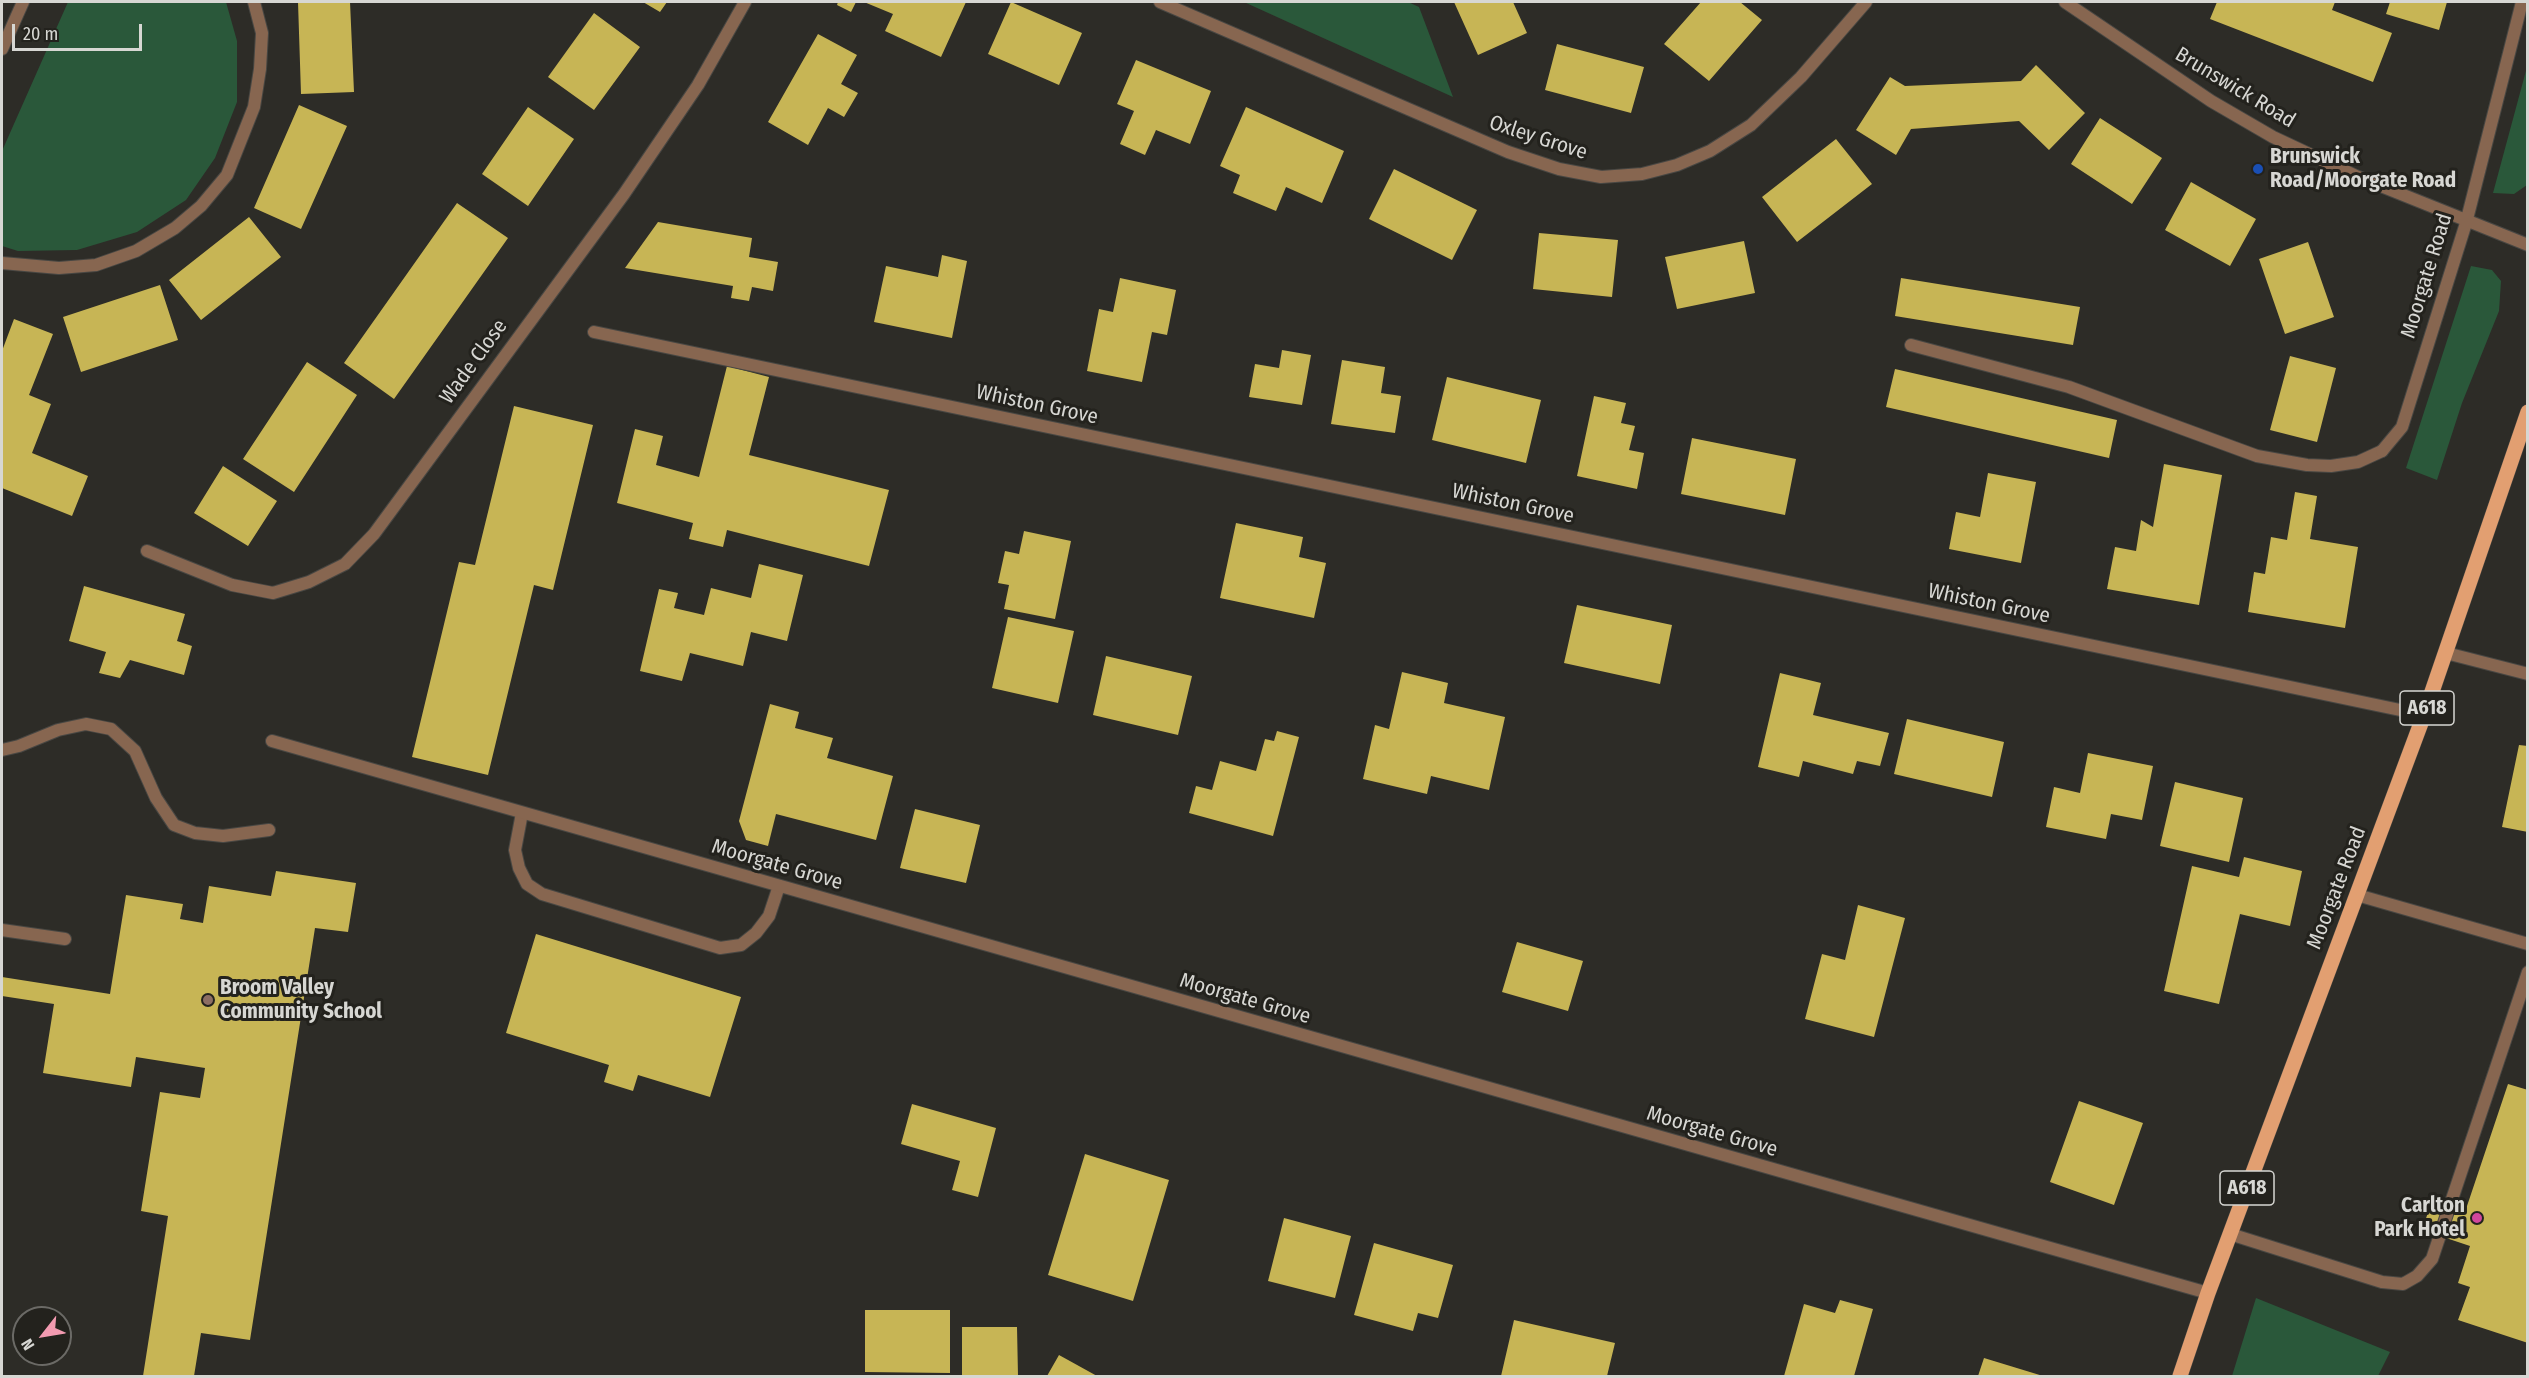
<!DOCTYPE html>
<html>
<head>
<meta charset="utf-8">
<style>
  body { margin:0 }
  #map { position:relative; width:2529px; height:1378px; overflow:hidden; background:#2d2c27; font-family:"Fira Sans Condensed",sans-serif }
  canvas { display:block }
  .frame { position:absolute; inset:0; border:3px solid #d7d7d3; pointer-events:none }
  .north { position:absolute; left:12px; top:1306px; width:60px; height:60px; box-sizing:border-box; background:#23221d; border:2px solid #6b6a66; border-radius:50%; rotate:239deg; font-size:16px; font-weight:700; line-height:24px; text-align:center; color:#d7d7d3 }
  .north::after { content:''; display:block; margin:auto; width:21px; height:27px; background:#f29ab0; clip-path:polygon(50% 0,100% 100%,50% 72%,0 100%) }
  .scale { position:absolute; left:12px; top:24px; width:130px; height:27px; box-sizing:border-box; border:3px solid #d7d7d3; border-top:0; padding-left:8px; font-size:18px; line-height:21px; white-space:nowrap; color:#d7d7d3; -webkit-text-stroke:4px #23221d; paint-order:stroke }
</style>
</head>
<body>
<div id="map">
<canvas width="2529" height="1378"></canvas>
<div class="frame"></div>
<div class="north">N</div>
<div class="scale">20 m</div>
</div>
<script>
const c = document.querySelector('canvas').getContext('2d');
c.lineJoin = 'round';
function fillPath(path, color) {
  c.fillStyle = color;
  c.fill(path, 'evenodd');
}
function toPath(rows) {
  const path = new Path2D();
  for (const r of rows) {
    path.moveTo(r[0], r[1]);
    for (let i = 2; i < r.length; i += 2) path.lineTo(r[i], r[i + 1]);
  }
  return path;
}
function strokePath(path, color, width, dash) {
  c.strokeStyle = color;
  c.lineWidth = width;
  c.lineCap = dash ? 'butt' : 'round';
  c.setLineDash(dash || []);
  c.stroke(path);
}
function drawText(font, color, halo, rows, align = 'center') {
  c.font = font + ' "Fira Sans Condensed",sans-serif';
  c.lineWidth = 6;
  c.setLineDash([]);
  c.textBaseline = 'middle';
  c.strokeStyle = halo;
  c.fillStyle = color;
  for (const [text, x, y, turn = 0] of rows) {
    c.save();
    c.translate(x, y);
    c.rotate((+turn || 0) * Math.PI / 180);
    c.textAlign = isNaN(turn) ? turn : align;
    if (halo) c.strokeText(text, 0, 0);
    c.fillText(text, 0, 0);
    c.restore();
  }
}
const green = toPath([
  [68,2,226,2,237,41,237,102,215,158,186,200,137,232,77,250,18,251,2,246,2,151],
  [1244,2,1408,2,1419,7,1453,97],
  [2527,67,2527,185,2514,194,2493,193],
  [2471,266,2492,270,2501,281,2499,311,2462,403,2437,480,2406,468],
  [2256,1298,2390,1352,2378,1376,2232,1376]
]);
const building = toPath([
  [298,2,350,2,354,92,301,94],
  [643,2,667,2,660,12],
  [838,2,856,2,851,12,837,5],
  [864,2,966,2,941,57,885,31,893,14],
  [1011,2,1082,33,1059,85,988,54],
  [1454,2,1513,2,1527,33,1478,55],
  [1701,2,1740,2,1762,20,1709,81,1664,44],
  [2217,2,2335,2,2332,10,2392,33,2373,82,2210,19],
  [2390,2,2447,2,2439,30,2386,14],
  [594,13,640,47,594,110,548,77],
  [818,34,857,55,841,84,858,93,844,117,828,108,808,145,768,122],
  [1557,44,1644,67,1631,113,1545,90],
  [1136,60,1211,91,1190,144,1156,130,1145,155,1120,144,1134,111,1117,104],
  [2036,65,2085,113,2049,150,2019,121,1911,129,1896,155,1856,130,1890,77,1905,86,2021,81],
  [299,105,347,126,301,229,254,208],
  [528,107,574,139,528,206,482,174],
  [1246,107,1344,151,1322,203,1286,187,1276,211,1233,193,1240,175,1220,166],
  [2100,118,2162,158,2132,204,2071,164],
  [1836,139,1872,184,1797,242,1762,197],
  [1394,169,1477,210,1452,260,1369,219],
  [2191,182,2256,219,2230,266,2165,230],
  [457,203,508,238,394,399,344,363],
  [249,217,281,257,201,320,169,280],
  [658,222,752,238,749,257,778,262,773,291,752,287,749,301,731,298,733,286,625,268],
  [1539,233,1618,240,1612,297,1533,289],
  [1744,241,1755,293,1677,309,1665,257],
  [2308,242,2334,317,2285,334,2259,259],
  [942,255,967,261,952,338,874,322,886,266,938,277],
  [1120,278,1176,290,1167,335,1152,332,1142,382,1087,371,1099,309,1113,312],
  [1901,278,2080,307,2073,345,1895,316],
  [160,285,178,340,81,372,63,317],
  [14,319,53,334,29,395,51,404,32,453,88,476,72,516,2,488,2,351],
  [1282,350,1311,355,1302,405,1249,397,1255,364,1279,368],
  [2290,356,2336,368,2317,442,2270,430],
  [1342,360,1385,367,1381,393,1401,396,1395,433,1331,424],
  [307,362,357,395,294,492,243,459],
  [727,366,769,377,749,455,889,490,869,566,727,530,723,547,689,539,693,523,617,503,635,429,663,436,656,465,699,477],
  [1895,369,2117,420,2109,458,1886,407],
  [1447,377,1541,400,1526,463,1432,440],
  [1594,396,1626,403,1621,423,1635,426,1629,450,1644,453,1637,489,1577,476],
  [514,406,593,425,553,590,534,585,488,775,412,757,459,562,475,565],
  [1692,438,1796,459,1785,515,1681,494],
  [2164,464,2222,475,2199,605,2107,589,2115,547,2136,551,2141,520,2153,527],
  [223,466,277,501,248,546,194,513],
  [1988,473,2036,482,2021,563,1949,549,1956,512,1980,517],
  [2295,492,2317,496,2310,539,2358,547,2345,628,2248,612,2254,572,2265,574,2271,537,2287,540],
  [1236,523,1303,537,1299,557,1326,563,1314,618,1220,598],
  [1024,531,1071,541,1055,619,1004,609,1009,585,998,583,1005,551,1019,554],
  [759,564,803,575,787,641,751,632,743,666,690,653,682,681,640,671,659,589,678,593,674,608,704,615,711,588,751,598],
  [84,586,185,614,177,641,192,646,184,675,130,660,120,678,99,673,106,652,69,641],
  [1577,605,1672,625,1660,684,1564,663],
  [1008,617,1074,631,1058,703,992,688],
  [1106,656,1192,676,1178,735,1093,715],
  [1402,672,1448,683,1444,703,1505,717,1489,790,1431,776,1427,794,1363,779,1375,725,1389,729],
  [1780,673,1821,683,1813,715,1889,733,1880,766,1857,761,1853,774,1803,761,1799,777,1758,767],
  [770,704,799,712,795,728,833,738,827,758,893,776,876,840,776,814,768,846,746,840,739,821],
  [1907,719,2004,742,1992,797,1894,774],
  [1277,731,1299,737,1273,836,1189,813,1196,786,1212,790,1220,761,1256,771,1265,739,1274,741],
  [2519,745,2528,746,2528,832,2502,827],
  [2088,753,2153,766,2142,820,2111,814,2106,839,2046,827,2054,787,2080,793],
  [2175,782,2243,798,2229,862,2160,846],
  [915,809,980,825,966,883,900,868],
  [2244,857,2302,871,2290,926,2240,914,2219,1004,2164,991,2192,866,2239,877],
  [276,871,356,883,348,932,315,928,250,1340,201,1333,194,1376,143,1376,168,1216,141,1211,160,1092,200,1098,205,1068,136,1057,131,1087,43,1073,54,1004,2,996,2,977,110,994,126,895,183,904,180,919,203,923,209,886,271,896],
  [1858,905,1905,918,1874,1037,1805,1019,1822,954,1845,960],
  [536,934,741,997,710,1097,638,1075,633,1091,604,1082,609,1065,506,1033],
  [1517,942,1583,961,1568,1011,1502,992],
  [2508,1084,2528,1090,2528,1343,2458,1320,2470,1287,2458,1283,2470,1246,2422,1230,2434,1195,2467,1206],
  [2079,1101,2143,1123,2114,1205,2050,1182],
  [912,1104,996,1128,978,1197,952,1190,960,1161,901,1144],
  [1085,1154,1169,1180,1133,1301,1048,1275],
  [1284,1218,1351,1236,1335,1298,1268,1281],
  [1374,1243,1453,1265,1438,1318,1418,1313,1413,1331,1354,1315],
  [1840,1300,1873,1309,1854,1376,1784,1376,1804,1304,1835,1313],
  [865,1310,950,1310,950,1373,865,1372],
  [1514,1320,1615,1343,1607,1376,1501,1376],
  [962,1327,1017,1327,1018,1376,962,1376],
  [1059,1355,1097,1376,1047,1376],
  [1984,1358,2043,1376,1978,1376]
]);
const service = toPath([
  [1911,345,2069,387,2257,456,2307,465,2331,466,2358,462,2382,451],
  [2,750,19,746,58,730,86,724,111,729,135,751,156,798,174,825,195,833,223,836,269,830],
  [522,813,515,850,519,868,527,884,542,894,720,948,741,945,756,933,769,916,779,886],
  [2357,895,2528,944],
  [2,930,65,939],
  [2230,1234,2382,1282,2403,1284,2417,1276,2432,1259,2528,972]
]);
const minor = toPath([
  [1160,2,1508,152,1559,169,1601,177,1642,174,1677,165,1710,151,1751,125,1801,77,1866,2],
  [2065,2,2211,101,2273,137,2356,176,2528,245],
  [2,49,23,2],
  [2,263,59,268,96,265,136,251,175,228,201,206,227,175,254,107,260,69,262,33,254,2],
  [594,332,2424,715],
  [2382,451,2402,427,2466,223,2522,2],
  [147,551,232,585,273,593,309,582,345,564,374,534,624,194,698,85,745,2],
  [2446,653,2528,674],
  [272,741,2208,1293]
]);
const primary = toPath([
  [2180,1376,2208,1293,2424,715,2528,412]
]);
const markers = [
  [2258,169,6,"#1a4fb4"],
  [208,1000,6,"#8d6e63"],
  [2477,1218,6,"#d1479c"]
];
const shields = [
  [2427,708,54],
  [2247,1188,54]
];
const shieldNames = [
  ["A618",2427,708],
  ["A618",2247,1188]
];
const streetNames = [
  ["Brunswick Road",2235,88,31],
  ["Oxley Grove",1538,138,18],
  ["Moorgate Road",2427,276,-73],
  ["Wade Close",474,362,-54],
  ["Whiston Grove",1037,405,12],
  ["Whiston Grove",1513,504,12],
  ["Whiston Grove",1989,604,12],
  ["Moorgate Grove",777,865,16],
  ["Moorgate Road",2337,888,-69],
  ["Moorgate Grove",1245,999,16],
  ["Moorgate Grove",1712,1132,16]
];
const poiNames = [
  ["Brunswick",2270,157],
  ["Road/Moorgate Road",2270,181],
  ["Broom Valley",220,988],
  ["Community School",220,1012],
  ["Carlton",2465,1206,"right"],
  ["Park Hotel",2465,1230,"right"]
];
fillPath(green, '#2a583a');
fillPath(building, '#c7b555');
strokePath(service, '#484743', 14);
strokePath(minor, '#484743', 14);
strokePath(primary, '#484743', 16);
strokePath(service, '#876650', 12);
strokePath(minor, '#876650', 12);
strokePath(primary, '#e29f71', 15);
for (const [x, y, r, color] of markers) {
  const dot = new Path2D();
  dot.arc(x, y, r, 0, 2 * Math.PI);
  c.fillStyle = color;
  c.fill(dot);
  strokePath(dot, '#23221d', 2);
}
for (const [x, y, w] of shields) {
  const box = new Path2D();
  box.roundRect(x - w / 2, y - 17, w, 34, 4.5);
  c.fillStyle = '#23221d';
  c.fill(box);
  strokePath(box, '#d7d7d3', 1.5);
}
drawText('bold 20px', '#d7d7d3', null, shieldNames);
drawText('21px', '#d7d7d3', '#23221d', streetNames);
drawText('bold 21px', '#d7d7d3', '#23221d', poiNames, 'left');
</script>
</body>
</html>
